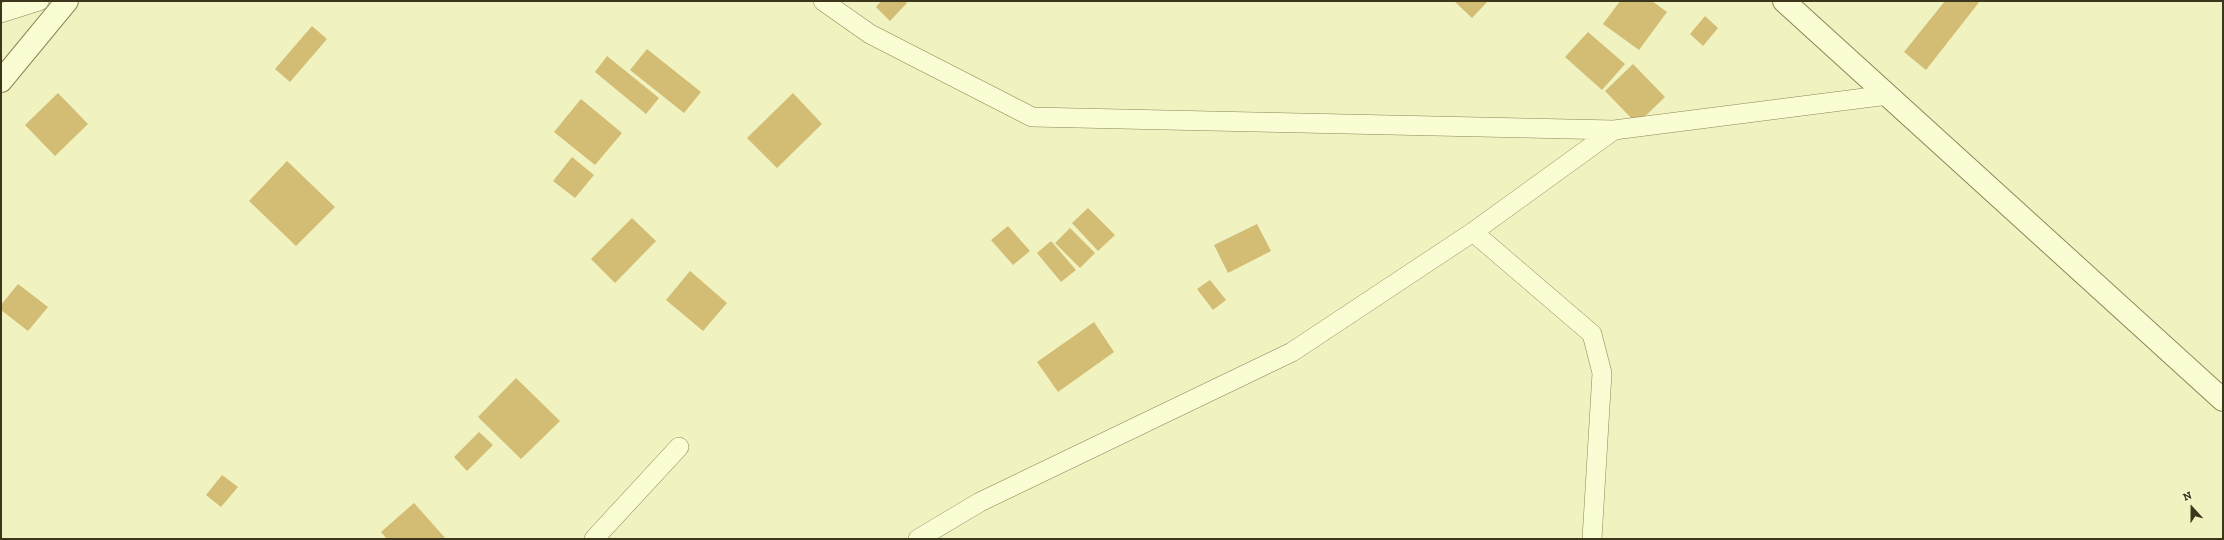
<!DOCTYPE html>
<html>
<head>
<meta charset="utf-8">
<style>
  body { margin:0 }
  #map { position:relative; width:2224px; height:540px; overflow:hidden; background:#f0f2c0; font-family:"Zilla Slab",serif }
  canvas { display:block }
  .frame { position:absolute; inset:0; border:2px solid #3b361c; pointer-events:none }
  .north { position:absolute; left:2172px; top:488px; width:40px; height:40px; -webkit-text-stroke:3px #f7f8d1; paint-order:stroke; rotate:339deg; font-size:11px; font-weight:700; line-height:16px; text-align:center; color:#3b361c }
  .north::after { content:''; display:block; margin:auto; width:14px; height:18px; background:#3b361c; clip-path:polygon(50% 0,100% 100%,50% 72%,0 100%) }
</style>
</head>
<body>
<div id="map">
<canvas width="2224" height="540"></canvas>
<div class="frame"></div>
<div class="north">N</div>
</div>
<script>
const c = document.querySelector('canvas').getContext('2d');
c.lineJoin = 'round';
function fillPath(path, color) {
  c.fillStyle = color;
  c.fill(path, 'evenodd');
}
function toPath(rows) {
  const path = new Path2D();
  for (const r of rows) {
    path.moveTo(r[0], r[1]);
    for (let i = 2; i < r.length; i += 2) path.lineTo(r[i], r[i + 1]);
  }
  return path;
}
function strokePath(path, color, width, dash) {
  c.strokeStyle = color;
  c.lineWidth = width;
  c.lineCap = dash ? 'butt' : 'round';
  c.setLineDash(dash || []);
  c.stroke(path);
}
const building = toPath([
  [881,1,905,1,907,3,890,21,876,7],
  [1454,1,1488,1,1472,18],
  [1620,1,1652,1,1667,12,1639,50,1603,24],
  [1945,1,1980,1,1926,70,1904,52],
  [1705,16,1718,28,1703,46,1690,34],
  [312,26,327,39,290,82,275,69],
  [1588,32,1625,64,1602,90,1565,57],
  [647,49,701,92,684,113,630,70],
  [607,56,659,98,646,114,595,72],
  [1633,64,1665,97,1637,124,1605,91],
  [58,93,88,124,55,156,25,125],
  [793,93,822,124,777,168,747,138],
  [581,99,622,133,595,165,554,132],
  [572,157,594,175,575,198,553,181],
  [287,161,335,207,296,246,249,201],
  [1088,208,1115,235,1098,251,1072,223],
  [632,218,656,241,615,283,591,259],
  [1257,224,1271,251,1228,273,1214,245],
  [1008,226,1030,251,1013,265,991,240],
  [1070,228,1095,253,1080,268,1055,243],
  [1051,241,1076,270,1061,282,1037,253],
  [690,271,727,303,703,331,666,300],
  [1210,280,1226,300,1213,310,1197,289],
  [18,284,48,307,28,331,1,310,1,305],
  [1094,322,1114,352,1058,392,1037,362],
  [516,378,560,421,521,459,478,417],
  [479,432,493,445,467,471,454,457],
  [222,475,238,487,221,507,206,495],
  [414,503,446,539,387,539,381,532]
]);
const lane = toPath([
  [823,1,870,34,1032,117,1614,130,1888,95],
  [1,13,39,1],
  [1473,232,1592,334,1602,373,1592,539],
  [594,539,679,447],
  [918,539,980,502,1292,352,1473,232,1614,130]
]);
const street = toPath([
  [1784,1,2223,400],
  [1,81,67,1]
]);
fillPath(building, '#d3bc73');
strokePath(lane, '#8d8656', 20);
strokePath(street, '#8d8656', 24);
strokePath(lane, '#fafcd4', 19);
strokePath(street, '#fafcd4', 22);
</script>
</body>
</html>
